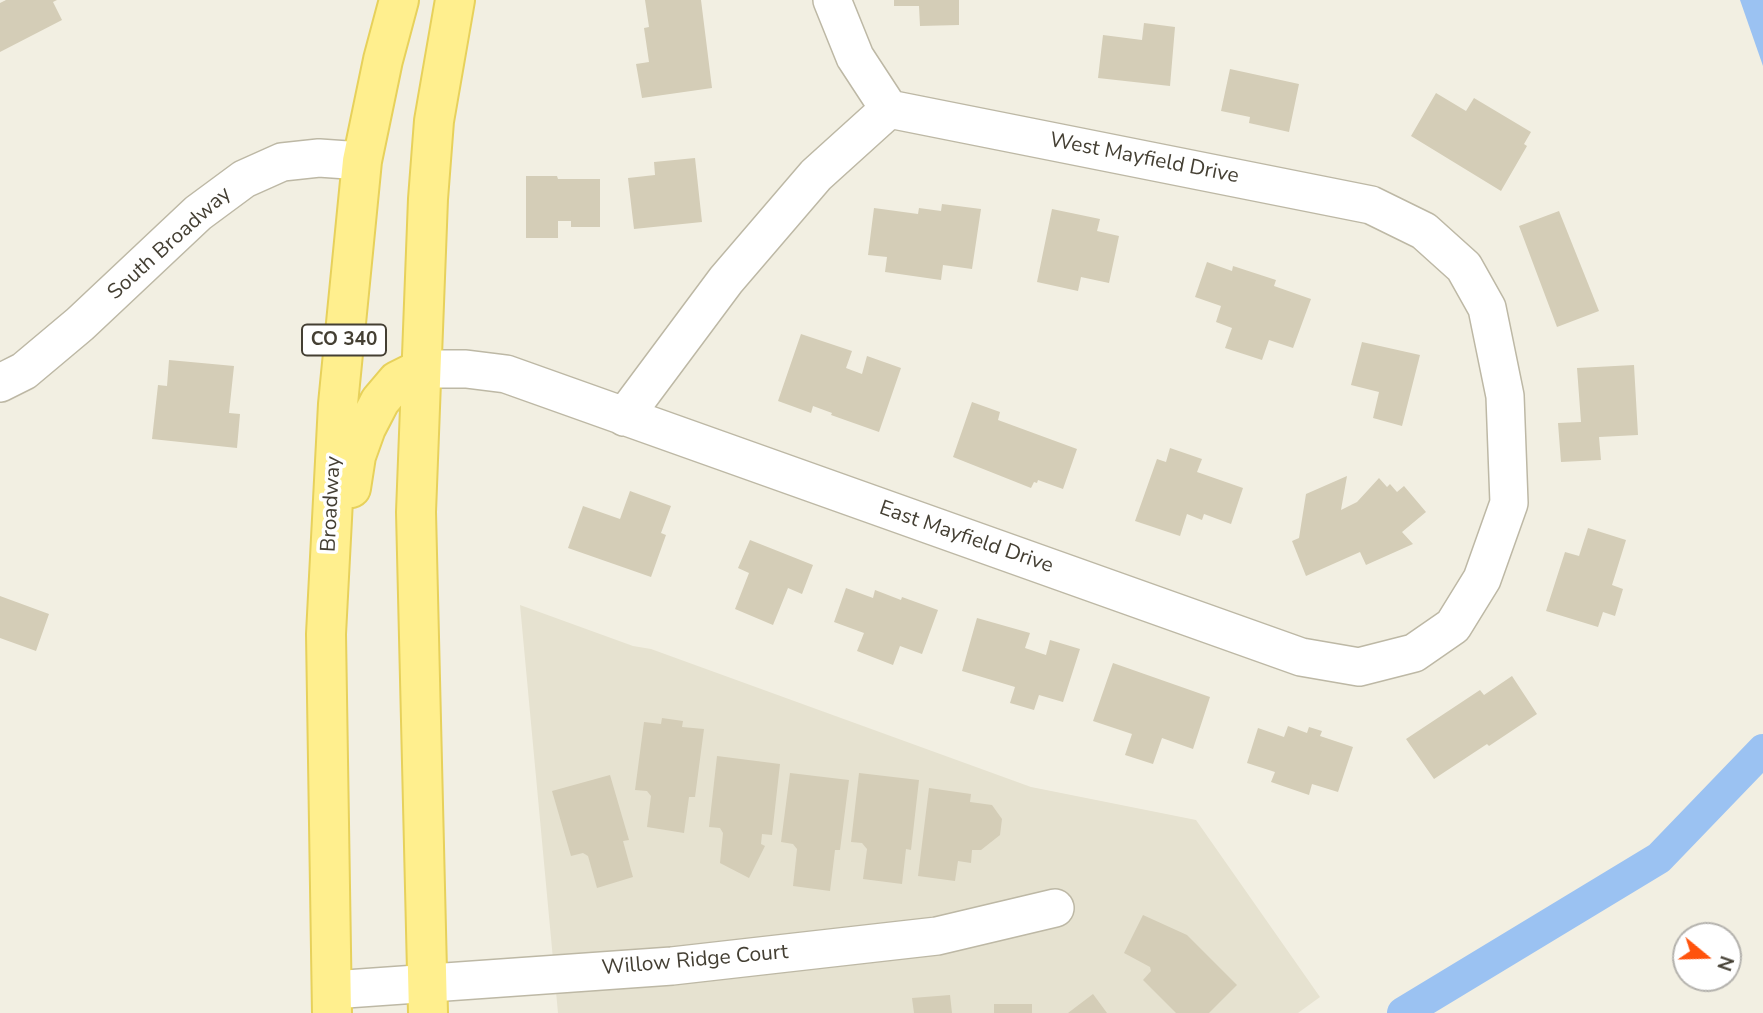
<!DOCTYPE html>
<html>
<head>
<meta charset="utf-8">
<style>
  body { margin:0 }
  #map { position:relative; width:1763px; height:1013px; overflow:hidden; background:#f2efe2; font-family:"Nunito Sans",sans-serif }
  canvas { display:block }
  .north { position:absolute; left:1672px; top:922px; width:70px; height:70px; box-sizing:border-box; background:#fff; border:2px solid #b4b2ad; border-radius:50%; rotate:109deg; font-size:19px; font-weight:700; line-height:28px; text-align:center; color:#443f33 }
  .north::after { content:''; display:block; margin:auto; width:24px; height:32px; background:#ff530c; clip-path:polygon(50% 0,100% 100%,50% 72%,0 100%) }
</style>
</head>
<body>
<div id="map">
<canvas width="1763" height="1013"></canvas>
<div class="north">N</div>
</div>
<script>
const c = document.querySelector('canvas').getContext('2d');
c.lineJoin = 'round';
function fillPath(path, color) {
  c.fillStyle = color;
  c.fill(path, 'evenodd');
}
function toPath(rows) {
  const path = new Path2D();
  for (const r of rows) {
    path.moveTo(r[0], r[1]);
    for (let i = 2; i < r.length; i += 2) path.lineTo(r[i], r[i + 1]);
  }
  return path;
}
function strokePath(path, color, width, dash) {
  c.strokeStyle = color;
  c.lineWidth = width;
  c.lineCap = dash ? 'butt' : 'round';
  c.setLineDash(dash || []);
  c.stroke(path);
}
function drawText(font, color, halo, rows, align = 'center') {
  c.font = font + ' "Nunito Sans",sans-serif';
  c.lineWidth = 7;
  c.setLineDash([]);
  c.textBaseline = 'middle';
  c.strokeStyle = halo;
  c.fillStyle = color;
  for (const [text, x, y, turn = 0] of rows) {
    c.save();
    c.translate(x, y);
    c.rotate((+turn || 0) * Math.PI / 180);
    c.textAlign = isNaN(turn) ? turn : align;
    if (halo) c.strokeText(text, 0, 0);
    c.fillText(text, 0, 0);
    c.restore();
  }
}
const residential = toPath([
  [520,605,633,646,651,649,1031,787,1196,820,1320,997,1298,1013,558,1013]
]);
const water = toPath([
  [1740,0,1763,0,1763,66]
]);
const canal = toPath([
  [1403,1013,1659,858,1763,750]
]);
const building = toPath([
  [6,0,57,0,53,2,62,20,0,52,0,3],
  [645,0,701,0,712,88,642,98,636,64,649,62,644,28,649,27],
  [894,0,959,0,959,25,920,26,919,6,894,6],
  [1144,23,1175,27,1170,86,1098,78,1103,35,1142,40],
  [1230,69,1299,84,1289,132,1249,123,1250,117,1221,111],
  [1436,93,1466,111,1474,98,1531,132,1524,144,1527,146,1501,191,1411,136],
  [695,158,702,222,634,229,628,178,655,175,654,162],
  [526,176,557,176,558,179,600,179,600,227,571,227,571,221,558,221,558,238,526,238],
  [942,204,981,209,972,269,943,265,941,280,885,272,887,257,868,255,874,208,918,214,919,208,941,211],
  [1052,209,1100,219,1097,231,1119,236,1109,283,1081,277,1078,291,1037,282],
  [1559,211,1599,311,1557,327,1519,226],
  [1207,262,1232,271,1233,266,1276,280,1274,286,1311,299,1293,348,1269,340,1262,360,1225,348,1232,328,1216,322,1221,306,1195,297],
  [801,334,852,351,846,368,862,374,867,356,901,368,879,432,831,415,832,413,813,406,811,413,778,401],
  [1362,342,1420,355,1402,426,1373,418,1379,392,1351,385],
  [169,360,234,366,229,413,240,414,237,448,152,439,158,385,167,386],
  [1634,365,1638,435,1599,437,1601,460,1561,462,1558,423,1581,422,1577,368],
  [972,402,1000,412,998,420,1077,449,1063,489,1038,480,1037,483,1034,482,1031,488,953,457],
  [1170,448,1202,459,1197,472,1243,488,1231,524,1204,514,1202,520,1187,514,1180,536,1135,521,1157,459,1166,462],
  [1347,476,1341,510,1357,502,1379,478,1387,487,1390,484,1397,492,1404,486,1426,512,1402,532,1413,544,1366,565,1360,552,1306,576,1292,541,1299,538,1306,494],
  [630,491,671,506,661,533,666,535,651,577,568,548,583,506,620,519],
  [1588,528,1626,540,1612,585,1623,589,1615,616,1603,612,1598,627,1546,611,1565,552,1579,556],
  [750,540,813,565,802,594,788,588,773,625,735,609,749,573,738,568],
  [846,588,873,598,875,590,901,600,902,597,938,610,922,654,900,646,893,665,857,651,864,633,834,622],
  [0,596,49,614,36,651,0,638],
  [977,618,1030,633,1025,648,1046,655,1050,640,1080,649,1063,702,1039,695,1034,710,1010,703,1015,687,962,671],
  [1113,663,1210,697,1193,749,1162,738,1153,764,1125,755,1132,734,1093,721],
  [1512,676,1537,714,1489,746,1487,744,1434,779,1406,739,1480,690,1484,695],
  [662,718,683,721,682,727,704,729,695,797,689,797,684,833,647,827,651,796,647,791,635,790,644,722,661,724],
  [1288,726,1307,733,1309,727,1322,731,1320,736,1353,747,1338,792,1312,784,1309,795,1271,782,1275,772,1247,763,1258,728,1284,737],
  [717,756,780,764,772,835,762,834,761,844,765,846,749,878,720,863,723,833,720,828,709,827],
  [790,773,849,780,840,850,835,850,830,891,793,886,797,849,793,844,781,842],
  [859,773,919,780,911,850,906,849,902,884,863,879,867,849,862,843,851,842],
  [610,775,629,840,623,841,633,877,597,888,588,856,583,853,571,856,552,791],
  [929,788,971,794,970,802,992,805,1002,819,1000,835,981,850,972,850,971,863,958,861,955,881,918,876],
  [1143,915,1187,935,1237,985,1209,1013,1176,1013,1143,980,1151,971,1150,967,1124,953],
  [1093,994,1107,1013,1068,1013],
  [950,995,952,1013,914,1013,912,998],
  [994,1004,1032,1004,1032,1013,994,1013]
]);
const minor = toPath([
  [832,0,855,57,889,109],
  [421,369,466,369,506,374,1301,657,1359,667,1414,653,1453,626,1482,579,1509,503,1505,396,1487,308,1464,267,1424,231,1371,205,889,109],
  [0,383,24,371,80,324,198,213,244,179,282,162,319,158,362,161],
  [624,417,726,280,816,175,889,109],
  [332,990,672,966,937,936,1055,908]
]);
const major = toPath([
  [351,488,356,456,366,428,380,401,397,381,421,369],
  [332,1013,326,634,338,404,362,161,383,60,399,0],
  [428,1013,416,512,428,199,434,121,455,0]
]);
const shields = [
  [344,340,84]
];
const shieldNames = [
  ["CO 340",344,340]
];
const streetNames = [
  ["West Mayfield Drive",1144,159,11],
  ["South Broadway",170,244,-42],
  ["Broadway",332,504,-87],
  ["East Mayfield Drive",966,538,19],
  ["Willow Ridge Court",695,961,-5]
];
fillPath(residential, '#e6e2d0');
fillPath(water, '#9bc2f2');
strokePath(canal, '#9bc2f2', 32);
fillPath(building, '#d4cdb7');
strokePath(minor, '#bdb8a5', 40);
strokePath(major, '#e7d15b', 42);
strokePath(minor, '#fff', 37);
strokePath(major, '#ffef8e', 38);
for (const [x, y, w] of shields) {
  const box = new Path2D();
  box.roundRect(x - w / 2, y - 15.5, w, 31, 5);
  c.fillStyle = '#fff';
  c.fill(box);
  strokePath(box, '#443f33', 2);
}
drawText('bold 19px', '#443f33', null, shieldNames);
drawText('21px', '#443f33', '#fff', streetNames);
</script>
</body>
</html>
